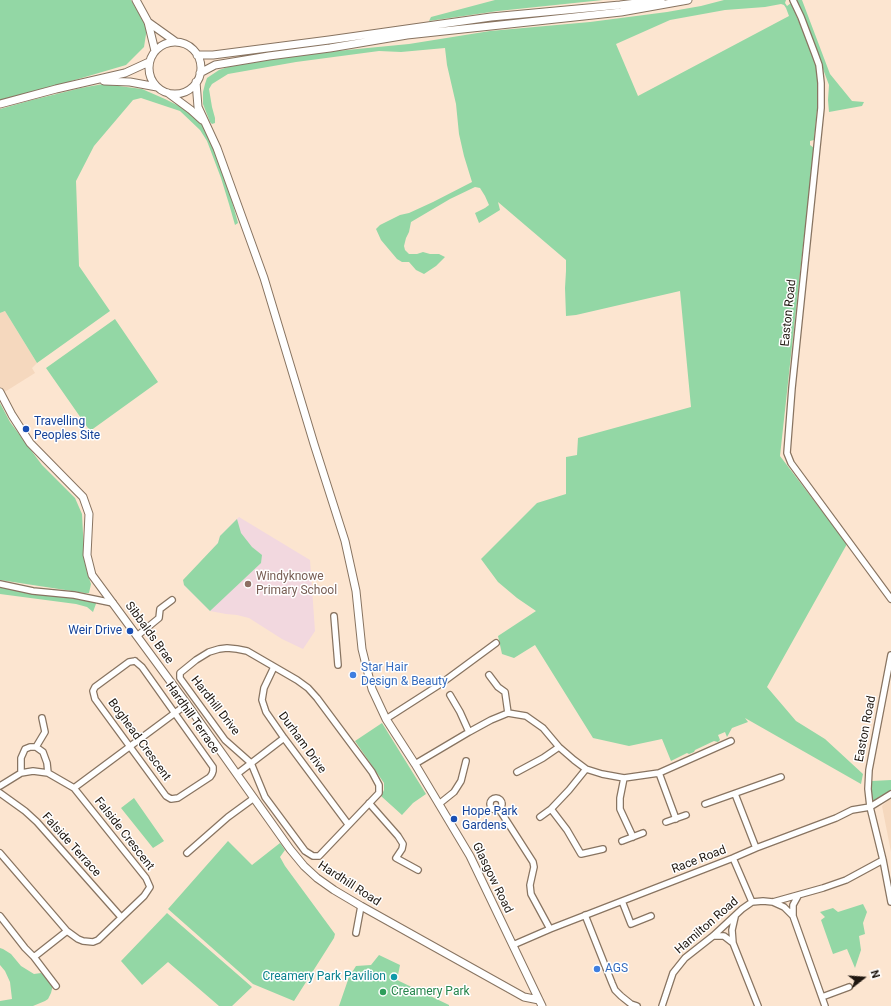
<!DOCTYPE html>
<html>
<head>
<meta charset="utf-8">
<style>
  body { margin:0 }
  #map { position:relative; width:891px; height:1006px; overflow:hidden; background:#fce5d0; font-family:Roboto,sans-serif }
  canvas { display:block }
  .north { position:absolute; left:843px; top:958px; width:40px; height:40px; -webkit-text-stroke:3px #fff; paint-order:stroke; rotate:73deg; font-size:11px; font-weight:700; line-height:16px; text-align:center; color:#1e160f }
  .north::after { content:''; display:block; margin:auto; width:14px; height:18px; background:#1e160f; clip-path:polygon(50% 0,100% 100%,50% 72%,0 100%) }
</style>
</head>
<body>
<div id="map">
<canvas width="891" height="1006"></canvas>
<div class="north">N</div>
</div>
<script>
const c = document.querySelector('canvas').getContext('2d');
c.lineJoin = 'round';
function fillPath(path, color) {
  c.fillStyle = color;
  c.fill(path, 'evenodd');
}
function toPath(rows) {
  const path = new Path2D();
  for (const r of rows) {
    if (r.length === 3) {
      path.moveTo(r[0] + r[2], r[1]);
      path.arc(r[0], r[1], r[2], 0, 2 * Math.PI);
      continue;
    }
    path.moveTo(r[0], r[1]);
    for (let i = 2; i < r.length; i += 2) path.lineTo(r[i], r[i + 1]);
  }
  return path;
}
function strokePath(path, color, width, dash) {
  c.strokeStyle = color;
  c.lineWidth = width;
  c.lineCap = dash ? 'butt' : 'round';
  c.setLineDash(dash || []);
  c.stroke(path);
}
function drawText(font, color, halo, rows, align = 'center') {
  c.font = font + ' Roboto,sans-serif';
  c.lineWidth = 3;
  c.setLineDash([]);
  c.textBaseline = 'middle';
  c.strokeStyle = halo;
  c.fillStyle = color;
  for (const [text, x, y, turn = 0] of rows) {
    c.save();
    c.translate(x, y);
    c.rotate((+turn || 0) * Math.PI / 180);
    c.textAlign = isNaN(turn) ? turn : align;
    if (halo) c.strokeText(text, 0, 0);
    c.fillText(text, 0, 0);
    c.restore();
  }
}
const built = toPath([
  [5,311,37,363,32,368,35,373,3,393,0,387,0,313],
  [891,799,891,852,882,806,888,800]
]);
const education = toPath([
  [239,517,310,560,315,631,303,649,282,639,249,618,237,615,226,614,210,611,184,585,184,580,218,543,220,536]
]);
const green = toPath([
  [0,0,131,0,147,28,144,47,126,65,0,102],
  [495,0,603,0,498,11,429,21,431,17],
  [724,0,786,0,785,3,787,6,791,3,813,55,818,73,819,90,814,140,810,141,810,145,814,148,808,215,804,236,780,456,847,544,767,687,796,721,825,739,863,774,861,784,745,718,748,722,732,728,727,737,725,732,718,735,720,740,718,742,714,741,695,750,694,752,689,754,687,753,671,761,662,739,629,746,593,738,535,645,514,658,502,654,498,636,536,611,517,598,498,582,481,559,537,503,566,494,566,457,577,455,578,438,691,407,680,291,576,315,566,316,565,288,566,271,566,260,498,202,500,210,479,223,475,213,485,208,489,205,485,196,480,188,475,187,450,199,411,222,409,232,406,238,404,246,405,250,409,254,417,254,423,252,430,254,439,254,445,257,436,266,424,274,416,270,409,262,402,262,397,259,381,240,376,229,380,225,400,215,409,213,433,202,472,182,464,156,459,134,456,104,447,65,445,48,401,52,379,51,296,62,228,74,212,84,209,89,212,107,215,118,215,123,212,124,210,122,203,104,203,92,205,84,207,78,219,70,234,65,316,53,409,44,490,31,590,22,667,12,701,6],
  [781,4,784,5,786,8,789,16,638,96,616,44,670,20,725,10,765,7],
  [797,0,802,0,830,74,852,101,864,102,862,106,829,112,828,100,829,85],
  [103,84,142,89,165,99,189,111,200,121,208,135,229,191,238,223,235,225,229,204,221,178,207,141,200,130,180,111,141,98,133,100,94,146,76,181,79,266,110,311,37,363,5,311,0,313,0,109,32,100,81,88],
  [115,319,158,382,90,431,46,368],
  [0,403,10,422,42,465,75,498,82,514,84,552,87,572,91,584,89,593,85,593,0,580],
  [237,519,241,533,252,547,262,555,261,563,210,611,184,585,183,580,218,543,220,536],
  [0,587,28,593,72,598,97,601,93,612,87,607,76,604,0,594],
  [382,723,426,794,413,803,402,815,381,796,384,790,384,783,355,741],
  [891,780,891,791,886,793,879,797,872,803,872,781],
  [134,798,164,841,153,848,121,808],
  [228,841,252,865,280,843,285,850,280,857,285,866,335,934,334,938,294,1001,253,984,168,909],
  [863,904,867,912,863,923,865,934,859,936,861,950,855,968,847,949,833,954,821,920,825,917,820,912,833,908,838,912],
  [167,913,252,987,232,1006,219,1006,168,962,142,985,121,961],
  [0,948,3,949,11,954,21,966,34,974,41,973,47,977,53,985,51,993,48,999,45,1001,33,1006,0,1006,0,1001,12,999,10,982,5,971,0,965],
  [379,955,400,965,397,980,449,1005,449,1006,339,1006,349,977,356,966,371,965]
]);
const minor = toPath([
  [793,0,801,17,815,54,819,65,821,83,821,108,792,388,787,453,791,463,891,599],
  [0,584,33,591,74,595,113,603],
  [334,616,338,665],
  [137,636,159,618,160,609,172,600],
  [227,648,237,649,247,651,297,680,308,688,317,698,372,772,379,785,379,793,319,856,313,856,305,851,265,797,251,763,225,740,180,678,180,673,196,660,209,652,219,649,227,648],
  [891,655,869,770,868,789,870,807,883,860,891,902],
  [135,661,142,667,213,767,213,771,212,774,210,777,178,798,171,799,166,796,95,699,93,691,95,687,129,662,135,661],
  [274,667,264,688,262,700,266,712,284,738,348,824],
  [489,675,498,687,505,692,508,713],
  [450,695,460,712,469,732],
  [386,719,439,685,496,643],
  [36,747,45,732,42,718],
  [415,764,469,732,491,720,508,713,526,716,543,728,559,747,574,760,586,769,602,774,624,778,659,773,731,741],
  [517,772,543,758,559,747],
  [21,773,21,758,25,749,30,747,36,747,43,752,47,763,48,773],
  [659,773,676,819],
  [237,774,284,738],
  [624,778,620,798,620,809,633,837],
  [0,786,21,773,33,771,48,773,74,788,146,878,150,887,144,896,98,940,93,942,83,941,78,939,67,931,0,853],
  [74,788,187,704],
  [0,793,25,811,37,822,121,917],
  [735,794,756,848],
  [496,804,6],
  [369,803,398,836,403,844,402,849,396,858,418,870],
  [439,804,454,792,461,781,466,761],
  [705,804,781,777],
  [499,809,533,862,534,867,530,885,531,894,550,929],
  [551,809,567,830,581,854,603,849],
  [540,817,551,809,569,790,586,769],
  [666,822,686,815],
  [622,841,643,833],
  [187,853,228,817,254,798],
  [733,858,752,902],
  [798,896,793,905,793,916,825,1006],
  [622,901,631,924,651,916],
  [773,902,784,907,793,916],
  [585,915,612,983,615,990,621,996,631,1004,637,1006],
  [0,916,25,948,34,957,56,986],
  [735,917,732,930,733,943,758,1006],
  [356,933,361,906],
  [713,936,724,936,733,943],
  [513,945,550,929,733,858,756,848,836,818,852,810,870,807,891,794],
  [34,957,67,931],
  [822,997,849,987],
  [662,1006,673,973,685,958,713,936,742,909,752,902,763,901,773,902,823,888,846,880,883,860]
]);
const major = toPath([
  [136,0,148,22,155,51],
  [148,22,176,42],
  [175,68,26],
  [197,55,213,55,329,40,491,17,620,5,661,0],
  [200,73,215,65,269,56,330,48,407,35,621,12,688,0],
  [104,81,130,82,157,87],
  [196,82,198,107,217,148,264,278,314,444,345,541,356,591,362,649,372,689,386,719,415,764,470,856,542,1006],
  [168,93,191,110,202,120],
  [0,104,56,89,125,73,149,62],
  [0,392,12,415,30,443,83,497,89,514,87,555,92,575,187,704,290,849,304,866,317,878,334,890,361,906,524,997,539,1000]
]);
const markers = [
  [26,429,4,"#1a4fb4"],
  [248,584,4,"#8d6e63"],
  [130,631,4,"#1a4fb4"],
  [353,675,4,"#3f7fe0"],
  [454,819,4,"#1a4fb4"],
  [597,969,4,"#3f7fe0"],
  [394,977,4,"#0f9aa8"],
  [383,992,4,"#2e9e5b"]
];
const streetNames = [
  ["Easton Road",789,313,-84],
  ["Sibbalds Brae",149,633,54],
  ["Hardhill Drive",215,706,52],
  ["Hardhill Terrace",192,718,55],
  ["Easton Road",866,729,-79],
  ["Boghead Crescent",139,740,54],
  ["Durham Drive",302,743,54],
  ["Falside Crescent",124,834,52],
  ["Falside Terrace",71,845,48],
  ["Race Road",699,860,-21],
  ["Glasgow Road",492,878,64],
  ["Hardhill Road",349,884,33],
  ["Hamilton Road",707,926,-41]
];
const transitNames = [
  ["Travelling",34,422],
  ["Peoples Site",34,436],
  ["Weir Drive",122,631,"right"],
  ["Hope Park",462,812],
  ["Gardens",462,826]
];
const educationNames = [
  ["Windyknowe",256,577],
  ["Primary School",256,591]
];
const shopNames = [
  ["Star Hair",361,668],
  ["Design & Beauty",361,682],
  ["AGS",605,969]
];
const cultureNames = [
  ["Creamery Park Pavilion",386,977]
];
const leisureNames = [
  ["Creamery Park",391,992]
];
fillPath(built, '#f5d8be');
fillPath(education, '#f2d8df');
fillPath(green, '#93d7a5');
strokePath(minor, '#887461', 8);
strokePath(major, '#887461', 9);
strokePath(minor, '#fff', 5.5);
strokePath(major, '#fff', 7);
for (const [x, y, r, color] of markers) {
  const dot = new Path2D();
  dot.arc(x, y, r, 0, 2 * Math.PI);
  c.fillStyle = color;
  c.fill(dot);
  strokePath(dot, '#fff', 1.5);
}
drawText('12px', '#1e160f', '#fff', streetNames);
drawText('12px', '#164399', '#fff', transitNames, 'left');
drawText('12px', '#785e54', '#fff', educationNames, 'left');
drawText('12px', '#366cbe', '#fff', shopNames, 'left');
drawText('12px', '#0d838f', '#fff', cultureNames, 'right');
drawText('12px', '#27864d', '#fff', leisureNames, 'left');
</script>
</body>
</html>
